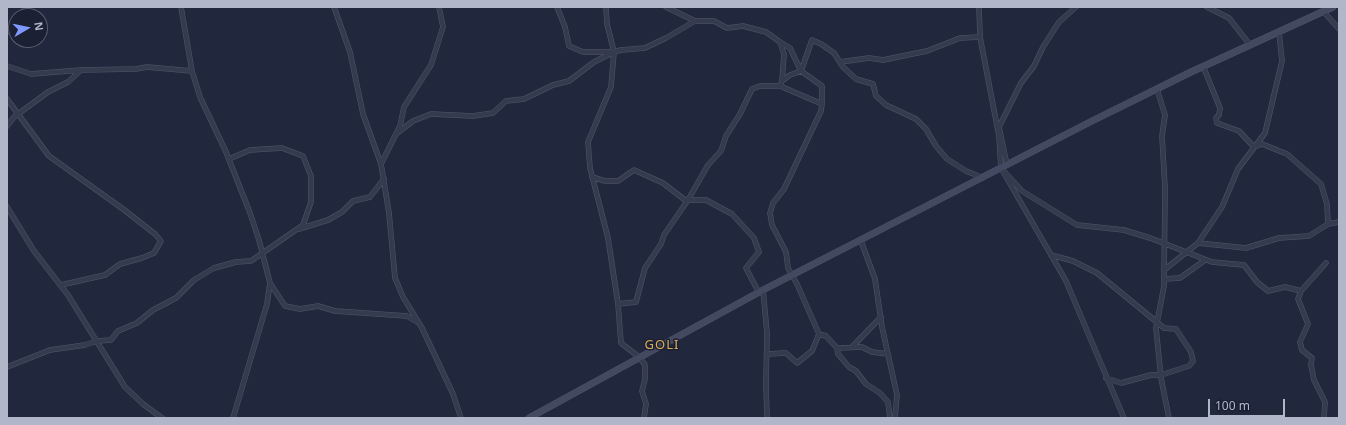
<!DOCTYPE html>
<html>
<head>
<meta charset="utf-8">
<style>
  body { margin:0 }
  #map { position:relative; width:1346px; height:425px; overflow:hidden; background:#21283e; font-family:"Noto Sans",sans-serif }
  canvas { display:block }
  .frame { position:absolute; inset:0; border:8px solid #b1b6c9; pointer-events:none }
  .north { position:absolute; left:8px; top:8px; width:40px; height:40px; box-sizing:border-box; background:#1b2033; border:1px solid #575c6f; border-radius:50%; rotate:81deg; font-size:11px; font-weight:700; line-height:16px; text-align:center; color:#b1b6c9 }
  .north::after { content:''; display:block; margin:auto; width:14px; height:18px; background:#8099ff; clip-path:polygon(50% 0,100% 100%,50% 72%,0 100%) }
  .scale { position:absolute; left:1208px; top:399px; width:77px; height:18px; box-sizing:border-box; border:2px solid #b1b6c9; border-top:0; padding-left:5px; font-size:12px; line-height:14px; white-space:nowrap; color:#b1b6c9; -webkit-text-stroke:3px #1b2033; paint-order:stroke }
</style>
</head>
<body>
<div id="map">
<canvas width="1346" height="425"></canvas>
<div class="frame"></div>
<div class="north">N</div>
<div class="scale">100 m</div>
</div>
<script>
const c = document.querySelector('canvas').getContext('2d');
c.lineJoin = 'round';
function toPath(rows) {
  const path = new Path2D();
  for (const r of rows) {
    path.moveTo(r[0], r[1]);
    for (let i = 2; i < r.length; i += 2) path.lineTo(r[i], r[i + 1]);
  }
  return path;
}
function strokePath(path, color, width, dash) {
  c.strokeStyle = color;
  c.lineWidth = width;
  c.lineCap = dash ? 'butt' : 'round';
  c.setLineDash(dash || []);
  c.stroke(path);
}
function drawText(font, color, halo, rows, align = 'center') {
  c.font = font + ' "Noto Sans",sans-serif';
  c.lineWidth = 3;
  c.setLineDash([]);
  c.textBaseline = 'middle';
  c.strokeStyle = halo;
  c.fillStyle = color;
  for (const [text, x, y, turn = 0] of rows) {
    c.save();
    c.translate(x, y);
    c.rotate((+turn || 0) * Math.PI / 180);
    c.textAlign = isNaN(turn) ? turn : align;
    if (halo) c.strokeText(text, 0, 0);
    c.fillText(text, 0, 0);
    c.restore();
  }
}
const street = toPath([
  [181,7,192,71,200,97,226,152,250,213,259,240,270,283,267,304,233,418],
  [334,7,350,52,363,114,381,164],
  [439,7,443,27,431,65,404,107,400,126,381,164,389,213,395,278,403,297,422,328,453,394,461,418],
  [557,7,565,27,569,46,583,52,612,52],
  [606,7,607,24,614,52,611,87,588,142,590,168,608,238,618,304,621,343,639,357,645,365,645,379,642,391,646,404,644,418],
  [666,7,695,21,714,21,727,28,743,26,766,32,780,42,784,54,782,81,780,86,822,104,821,111,784,189,773,203,770,213,772,225,786,252,788,268,797,284,819,334,826,336,837,348,862,347,872,352,888,354],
  [979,7,980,37,999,136,1001,168],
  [1207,7,1229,18,1250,45],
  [1323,11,1339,29],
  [20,16,26,7],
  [7,32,16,21],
  [780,42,790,48,801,71,822,86,822,104],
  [840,62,869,58,883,60,927,51,960,38,980,37],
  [7,66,31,74,81,70,136,69,147,67,192,71],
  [782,81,790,75,801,71,812,40,821,44,834,53,843,67,856,79,873,84,876,96,886,105,916,119,926,129,936,146,947,159,966,171,983,178],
  [1157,89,1165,115,1162,136,1165,188,1164,286,1156,328,1161,378,1169,418],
  [7,99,49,156,123,209,155,234,161,241,154,253,142,258,120,264,105,275,61,285],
  [7,126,14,117,48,92,68,82,81,70],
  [396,134,413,121,431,114,473,116,493,113,506,101,524,99,553,85,569,81,594,62,614,52,621,50,645,48,666,38,695,21],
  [1007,165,999,127,1021,83,1034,66,1043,47,1059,22,1076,7],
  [592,177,605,181,618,181,634,170,663,183,685,200,706,200,732,214,754,238,759,252,746,268,759,293],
  [7,207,34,251,68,295,125,387,143,404,162,418],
  [1328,224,1339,222],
  [299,229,328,220,342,212,353,201,370,197,384,179],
  [861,241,875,279,882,327,897,395,895,418],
  [1198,243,1246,248,1279,238,1309,236,1328,224,1327,204,1321,184,1287,154,1262,144,1254,147,1239,131,1217,123,1216,118,1219,115,1220,108,1203,66],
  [1051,255,1073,261,1097,273,1164,328,1176,329,1191,352,1193,361,1189,366,1161,375,1151,375,1121,383,1106,378],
  [1164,270,1198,243,1222,207,1238,169,1265,133,1282,61,1279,32],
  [1164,279,1180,278,1205,260],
  [270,283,285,306,300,309,318,306,335,311,407,316,417,322],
  [763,290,767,333,766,384,767,418],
  [1301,291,1298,299,1308,324,1300,342,1302,350,1312,358,1311,365,1314,380,1325,402,1324,418],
  [618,304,636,302,645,268,661,244,664,235,688,200,708,165,721,151,726,136,740,114,752,89,760,86,780,86],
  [852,347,881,317],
  [837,348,838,354,849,367,856,371,866,384,880,393,888,402,890,418],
  [767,354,786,353,797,363,812,351,819,334],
  [7,367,50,350,85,345,97,341,111,340,118,331,137,323,153,310,176,298,194,280,214,268,236,262,251,261,303,225,311,202,311,176,303,156,282,148,250,150,229,159],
  [1124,418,1066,281,1001,168,1022,191,1077,225,1124,230,1150,238,1212,262,1244,265,1257,282,1268,291,1285,287,1301,291,1326,263]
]);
const secondary = toPath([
  [529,418,763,290,1090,122,1191,72,1333,7]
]);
const quarterNames = [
  ["GOLI",662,345]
];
strokePath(street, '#515669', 5.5);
strokePath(secondary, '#515669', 7);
strokePath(street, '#353b4e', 4.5);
strokePath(secondary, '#434961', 6);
c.letterSpacing = '1px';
drawText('13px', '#ddac59', '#1b2033', quarterNames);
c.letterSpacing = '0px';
</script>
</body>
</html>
